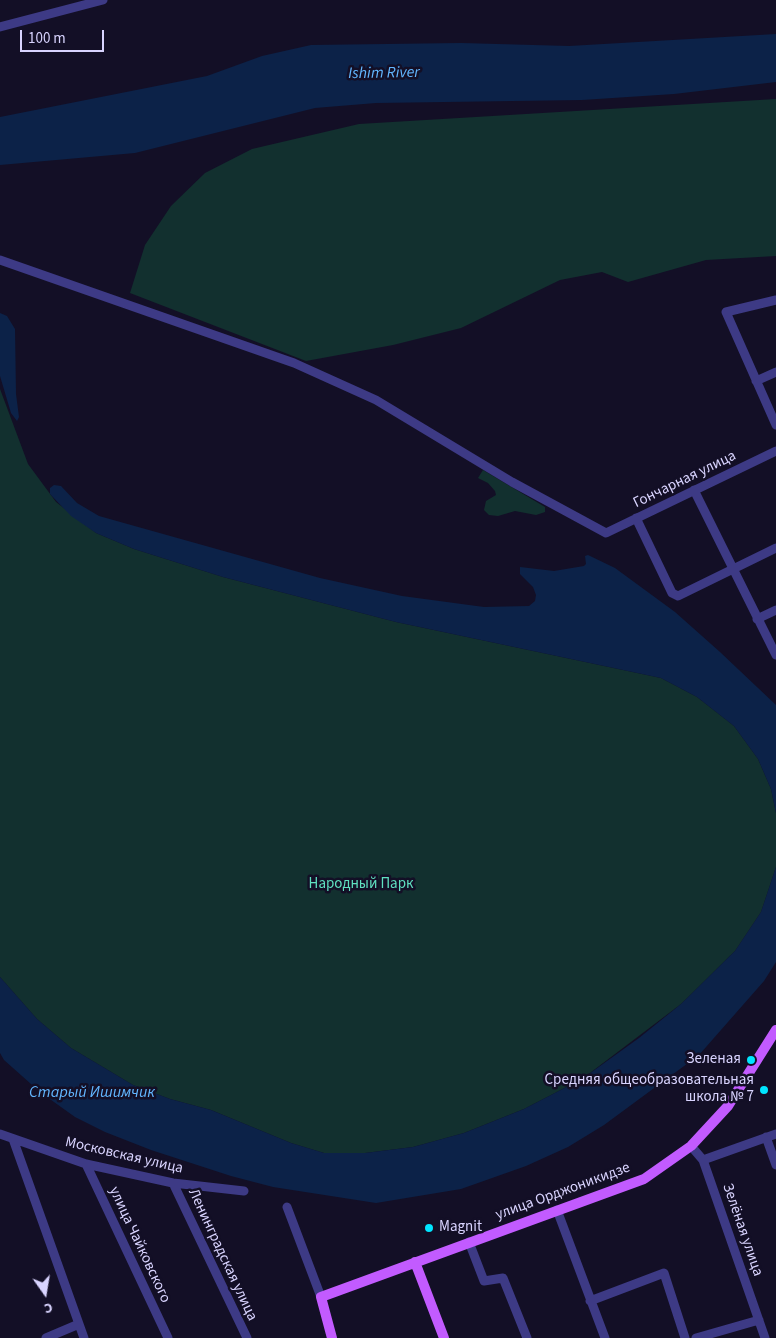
<!DOCTYPE html>
<html>
<head>
<meta charset="utf-8">
<style>
  body { margin:0 }
  #map { position:relative; width:776px; height:1338px; overflow:hidden; background:#130f26; font-family:"Source Sans 3",sans-serif }
  canvas { display:block }
  .north { position:absolute; left:20px; top:1268px; width:50px; height:50px; -webkit-text-stroke:4px #130f26; paint-order:stroke; rotate:167deg; font-size:14px; font-weight:700; line-height:20px; text-align:center; color:#d9d4ff }
  .north::after { content:''; display:block; margin:auto; width:18px; height:22px; background:#d9d4ff; clip-path:polygon(50% 0,100% 100%,50% 72%,0 100%) }
  .scale { position:absolute; left:20px; top:30px; width:84px; height:22px; box-sizing:border-box; border:2px solid #d9d4ff; border-top:0; padding-left:6px; font-size:15px; line-height:18px; white-space:nowrap; color:#d9d4ff; -webkit-text-stroke:4px #130f26; paint-order:stroke }
</style>
</head>
<body>
<div id="map">
<canvas width="776" height="1338"></canvas>
<div class="north">С</div>
<div class="scale">100 m</div>
</div>
<script>
const c = document.querySelector('canvas').getContext('2d');
c.lineJoin = 'round';
function fillPath(path, color) {
  c.fillStyle = color;
  c.fill(path, 'evenodd');
}
function toPath(rows) {
  const path = new Path2D();
  for (const r of rows) {
    path.moveTo(r[0], r[1]);
    for (let i = 2; i < r.length; i += 2) path.lineTo(r[i], r[i + 1]);
  }
  return path;
}
function strokePath(path, color, width, dash) {
  c.strokeStyle = color;
  c.lineWidth = width;
  c.lineCap = dash ? 'butt' : 'round';
  c.setLineDash(dash || []);
  c.stroke(path);
}
function drawText(font, color, halo, rows, align = 'center') {
  c.font = font + ' "Source Sans 3",sans-serif';
  c.lineWidth = 5;
  c.setLineDash([]);
  c.textBaseline = 'middle';
  c.strokeStyle = halo;
  c.fillStyle = color;
  for (const [text, x, y, turn = 0] of rows) {
    c.save();
    c.translate(x, y);
    c.rotate((+turn || 0) * Math.PI / 180);
    c.textAlign = isNaN(turn) ? turn : align;
    if (halo) c.strokeText(text, 0, 0);
    c.fillText(text, 0, 0);
    c.restore();
  }
}
const green = toPath([
  [776,99,776,256,706,260,628,282,602,272,560,280,461,328,393,345,306,361,130,293,145,245,171,206,205,173,252,149,359,124],
  [0,389,28,464,56,502,96,533,134,549,223,577,396,622,661,678,697,697,734,726,758,759,771,789,776,813,776,867,761,912,735,951,681,1004,582,1079,524,1109,464,1133,413,1147,365,1153,324,1153,291,1143,211,1110,170,1099,133,1085,71,1048,37,1019,0,977],
  [483,470,545,507,545,512,536,515,515,511,498,516,489,515,484,510,486,501,496,495,495,491,488,483,478,478]
]);
const water = toPath([
  [776,34,776,82,674,94,582,100,376,103,315,108,135,153,0,165,0,117,207,76,262,56,311,45,461,43,569,46],
  [0,313,7,316,15,329,16,394,19,417,17,421,11,413,0,376],
  [54,485,61,486,77,503,99,516,320,578,402,596,484,607,529,606,535,601,536,595,533,587,520,574,520,567,554,571,584,566,586,564,585,556,588,555,615,568,675,612,720,652,776,705,776,813,771,789,758,759,734,726,697,697,661,678,396,622,223,577,134,549,96,533,71,516,50,494,50,488],
  [776,867,776,962,764,981,699,1055,604,1125,568,1147,526,1166,461,1189,376,1203,273,1187,231,1176,151,1150,105,1132,75,1117,40,1092,4,1060,0,1053,0,977,37,1019,71,1048,133,1085,170,1099,211,1110,291,1143,324,1153,365,1153,413,1147,464,1133,524,1109,582,1079,639,1038,681,1004,735,951,761,912]
]);
const minor = toPath([
  [0,27,103,0],
  [0,260,294,363,376,400,512,482,606,533,776,451],
  [776,300,726,312,776,425],
  [756,381,776,372],
  [694,490,776,655],
  [636,518,672,593,678,596,776,548],
  [757,619,776,610],
  [0,1134,86,1164,173,1183,244,1191],
  [766,1137,776,1165],
  [13,1139,84,1338],
  [691,1146,703,1160,776,1134],
  [703,1160,765,1338],
  [86,1164,168,1338],
  [173,1183,247,1338],
  [287,1207,321,1297],
  [557,1210,605,1338],
  [469,1242,484,1281,503,1278,527,1338],
  [590,1301,664,1273,685,1338],
  [46,1338,79,1324],
  [696,1338,759,1320]
]);
const major = toPath([
  [415,1262,444,1338],
  [332,1338,321,1297,644,1179,691,1146,728,1106,776,1030]
]);
const markers = [
  [751,1060,5,"#00e5ff"],
  [764,1090,5,"#00e5ff"],
  [429,1228,5,"#00e5ff"]
];
const streetNames = [
  ["Гончарная улица",685,480,-26],
  ["Московская улица",124,1156,13],
  ["улица Орджоникидзе",563,1192,-20],
  ["Зелёная улица",742,1230,71],
  ["улица Чайковского",139,1245,65],
  ["Ленинградская улица",222,1255,65]
];
const parkNames = [
  ["Народный Парк",361,885]
];
const poiNames = [
  ["Зеленая",741,1060],
  ["Средняя общеобразовательная",754,1081],
  ["школа № 7",754,1098],
  ["Magnit",439,1228,"left"]
];
const waterNames = [
  ["Ishim River",384,74,-1],
  ["Старый Ишимчик",92,1093]
];
fillPath(green, '#12302f');
fillPath(water, '#0c2248');
strokePath(minor, '#3d3a85', 9);
strokePath(major, '#c25bff', 10);
for (const [x, y, r, color] of markers) {
  const dot = new Path2D();
  dot.arc(x, y, r, 0, 2 * Math.PI);
  c.fillStyle = color;
  c.fill(dot);
  strokePath(dot, '#130f26', 2);
}
drawText('15px', '#d9d4ff', '#130f26', streetNames);
drawText('15px', '#5fe0c0', '#130f26', parkNames);
drawText('15px', '#d9d4ff', '#130f26', poiNames, 'right');
drawText('italic 16px', '#62b6ff', '#130f26', waterNames);
</script>
</body>
</html>
